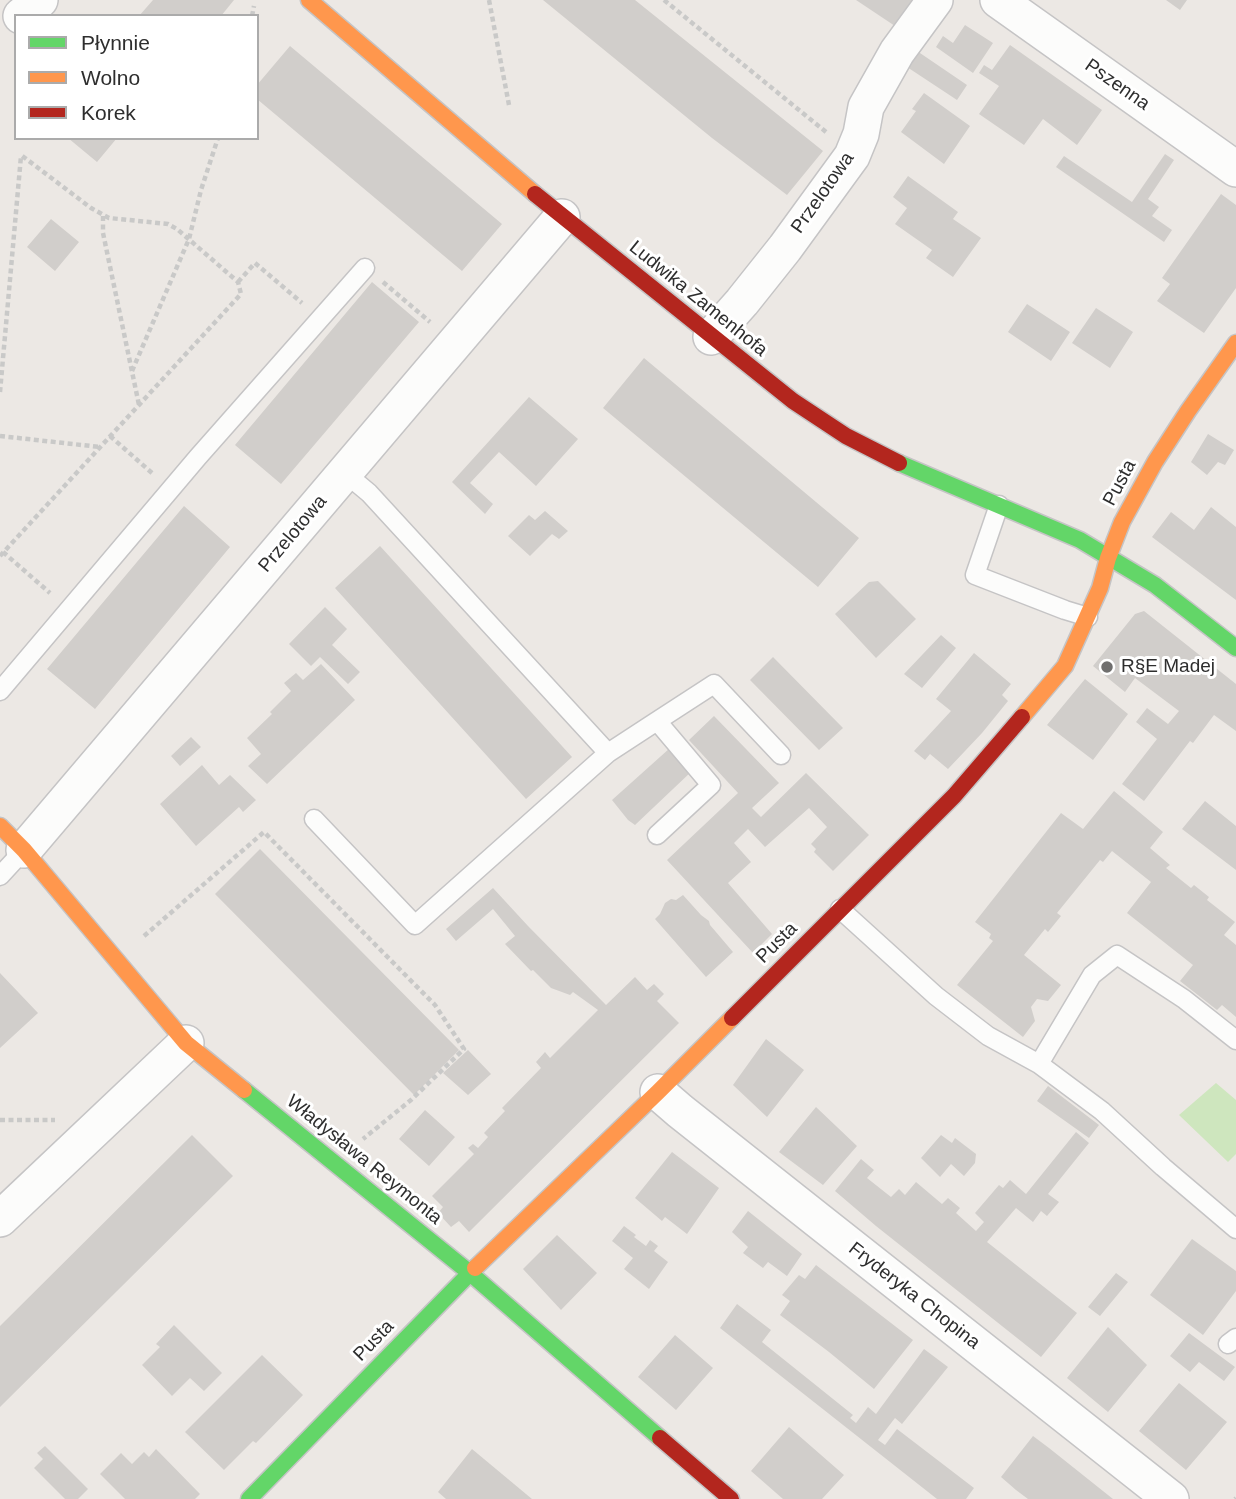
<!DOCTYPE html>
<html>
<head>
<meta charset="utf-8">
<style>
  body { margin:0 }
  #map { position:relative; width:1236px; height:1499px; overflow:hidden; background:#ece8e4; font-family:Arial,sans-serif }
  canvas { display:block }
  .legend { position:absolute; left:14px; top:14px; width:245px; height:126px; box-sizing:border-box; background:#fff; border:2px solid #ababab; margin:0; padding:9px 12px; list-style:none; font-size:21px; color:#2e2e2e }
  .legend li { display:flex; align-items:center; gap:14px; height:35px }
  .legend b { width:35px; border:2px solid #ababab }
</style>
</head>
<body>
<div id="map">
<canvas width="1236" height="1499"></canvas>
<ul class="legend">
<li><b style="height:9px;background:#63d668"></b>Płynnie</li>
<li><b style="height:9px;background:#ff974d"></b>Wolno</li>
<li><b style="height:9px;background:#b3261e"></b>Korek</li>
</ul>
</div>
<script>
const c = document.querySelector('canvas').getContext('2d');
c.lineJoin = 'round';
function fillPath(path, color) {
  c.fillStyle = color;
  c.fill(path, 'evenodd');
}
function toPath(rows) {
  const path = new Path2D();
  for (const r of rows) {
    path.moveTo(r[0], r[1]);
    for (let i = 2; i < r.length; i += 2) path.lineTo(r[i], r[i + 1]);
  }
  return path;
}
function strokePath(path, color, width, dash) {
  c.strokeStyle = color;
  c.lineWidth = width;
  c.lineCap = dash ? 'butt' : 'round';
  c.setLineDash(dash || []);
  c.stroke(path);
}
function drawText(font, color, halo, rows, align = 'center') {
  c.font = font + ' Arial,sans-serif';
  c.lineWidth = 6;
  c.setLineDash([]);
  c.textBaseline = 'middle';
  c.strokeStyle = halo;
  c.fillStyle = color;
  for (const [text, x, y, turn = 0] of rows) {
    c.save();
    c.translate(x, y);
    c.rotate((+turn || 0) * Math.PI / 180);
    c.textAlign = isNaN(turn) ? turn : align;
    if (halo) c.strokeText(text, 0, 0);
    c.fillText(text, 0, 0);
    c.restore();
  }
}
const green = toPath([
  [1216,1083,1236,1100,1236,1154,1228,1162,1179,1115]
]);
const building = toPath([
  [153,0,234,0,221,16,139,16],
  [543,0,635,0,823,151,787,195,712,138],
  [856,0,913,0,895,26],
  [1166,0,1187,0,1180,10],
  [965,25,993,43,973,73,936,47,943,36,953,43],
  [1010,45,1102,110,1077,145,1043,119,1024,145,979,114,999,86,979,73,984,65,992,70],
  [290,46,502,224,462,271,257,99,257,85],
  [917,51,967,85,957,100,907,67],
  [924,93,970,126,944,164,901,132,916,111,912,109],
  [68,138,117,138,97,162],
  [1165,154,1174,160,1148,199,1159,207,1152,216,1172,230,1164,242,1056,167,1064,156,1132,202],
  [908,176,958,212,953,219,981,238,953,277,926,258,932,250,895,224,907,208,893,197],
  [1221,194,1236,205,1236,288,1204,333,1157,301,1170,284,1162,278],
  [51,219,79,242,55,271,27,247],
  [372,282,419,322,281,484,235,445],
  [1027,304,1070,332,1051,361,1008,332],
  [1096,308,1133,332,1110,368,1072,343],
  [644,358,859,538,818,587,603,408],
  [529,397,578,439,536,486,499,452,470,483,493,504,485,514,452,482],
  [1208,434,1234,450,1225,465,1218,462,1207,475,1191,462],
  [184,506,230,547,95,709,47,669],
  [1211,507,1236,527,1236,600,1152,537,1171,512,1194,530],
  [545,511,568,531,559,539,552,534,530,556,508,536,529,515,535,520],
  [380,546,572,757,526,799,335,588],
  [878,581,916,619,876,658,835,614,869,582],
  [325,607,347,629,332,645,360,672,348,684,320,657,311,666,289,644],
  [1144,611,1236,684,1236,731,1214,715,1193,743,1190,741,1144,801,1122,784,1157,739,1136,722,1147,708,1168,724,1179,711,1135,678,1125,692,1093,666,1135,614],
  [941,635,956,648,922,688,904,674],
  [974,653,1011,684,1002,695,1008,701,982,733,948,769,930,754,925,760,914,751,951,711,936,699],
  [773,657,843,728,819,750,750,680],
  [321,664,355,700,267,784,248,766,261,754,247,738,272,714,270,712,291,691,284,683,296,673,303,680],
  [1085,679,1128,714,1093,760,1047,725],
  [714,716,779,783,752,808,761,817,806,773,869,835,833,871,814,852,816,849,811,844,827,827,809,808,765,847,748,829,734,843,751,862,728,883,772,934,753,953,667,860,738,793,689,740],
  [191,737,201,747,180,766,171,756],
  [670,748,692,771,635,825,628,820,612,800],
  [202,765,219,785,230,775,256,800,243,812,239,807,196,846,160,804],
  [1114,791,1163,832,1150,848,1170,865,1166,868,1191,888,1194,885,1209,897,1207,900,1235,922,1224,935,1236,945,1236,1017,1222,1005,1217,1010,1180,981,1193,965,1127,913,1151,882,1112,851,1103,862,1100,860,1057,913,1061,916,1048,932,1045,929,1024,955,1061,985,1048,1001,1037,999,1031,1007,1035,1021,1023,1037,957,985,993,941,989,938,991,934,975,922,1061,813,1083,829],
  [1205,801,1236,826,1236,870,1182,829],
  [260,849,459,1050,414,1095,215,894],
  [493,888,528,926,606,1005,635,977,647,990,654,984,664,994,657,1001,679,1023,469,1232,459,1221,451,1227,438,1213,443,1207,432,1196,474,1154,468,1148,473,1144,478,1148,488,1137,484,1133,505,1111,502,1108,541,1068,536,1062,545,1052,550,1058,598,1010,573,992,570,995,551,988,533,970,531,971,505,944,515,936,493,909,456,941,446,929],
  [683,895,701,915,709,921,710,925,733,952,706,977,655,919,660,914,665,903,671,899,676,900],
  [0,973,38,1013,0,1048],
  [766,1039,804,1070,767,1117,733,1085],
  [468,1050,491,1074,468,1095,443,1073],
  [1048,1086,1099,1125,1089,1138,1037,1101],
  [816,1107,857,1146,823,1185,779,1152],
  [425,1110,455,1137,429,1166,399,1139],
  [1076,1132,1089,1143,1048,1194,1059,1202,1047,1216,1041,1211,1033,1222,1016,1208,987,1242,1077,1313,1041,1357,876,1226,835,1191,861,1159,874,1170,867,1178,891,1197,899,1189,905,1195,916,1182,942,1204,948,1198,960,1208,956,1213,976,1231,984,1222,975,1213,999,1185,1003,1188,1010,1180,1026,1194],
  [192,1135,233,1176,0,1407,0,1326],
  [941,1135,952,1143,955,1138,976,1154,975,1163,964,1176,951,1164,940,1177,921,1158],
  [672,1152,719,1188,687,1234,665,1217,662,1221,635,1198],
  [748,1211,802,1254,787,1276,768,1262,763,1268,743,1253,748,1247,732,1232],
  [624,1226,636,1235,634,1237,646,1246,650,1240,658,1246,654,1251,668,1262,649,1289,624,1269,633,1258,612,1241],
  [557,1235,597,1273,561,1310,523,1269],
  [1192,1239,1236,1271,1236,1291,1203,1335,1150,1295],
  [816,1265,913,1340,874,1389,829,1352,780,1315,790,1301,782,1295,799,1275,805,1279],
  [1116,1273,1128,1282,1100,1316,1088,1307],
  [737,1304,771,1330,762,1342,853,1415,850,1418,856,1423,868,1407,876,1414,924,1349,948,1367,902,1424,895,1418,878,1440,885,1445,897,1429,974,1488,966,1499,937,1499,720,1328],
  [174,1325,222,1373,204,1391,190,1378,172,1396,142,1365,160,1347,156,1344],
  [1108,1327,1147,1365,1108,1412,1067,1378],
  [1189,1333,1235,1367,1224,1381,1199,1362,1190,1372,1170,1356],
  [675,1335,713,1368,676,1410,638,1377],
  [262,1355,303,1395,256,1443,253,1441,224,1470,185,1432],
  [1179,1383,1227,1422,1186,1470,1139,1431],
  [789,1427,844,1475,822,1499,783,1499,751,1471],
  [1033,1436,1049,1448,1113,1499,1028,1499,1016,1490,1001,1477],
  [45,1446,88,1489,78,1499,65,1499,34,1468,43,1459,37,1453],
  [156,1449,200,1494,195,1499,125,1499,100,1474,121,1453,132,1464,144,1452,149,1457],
  [472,1449,532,1499,446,1499,438,1492]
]);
const path = toPath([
  [489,0,509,105],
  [664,0,826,132],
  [252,16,254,6],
  [103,216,103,233,139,405],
  [238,282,255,263,302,303],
  [383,282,430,322],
  [132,371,189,239,201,190,218,138],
  [0,392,21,156],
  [0,436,100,447],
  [110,436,152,473],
  [3,552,50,593],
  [0,556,241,294,238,282,177,229,168,224,109,218,91,208,21,155],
  [144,936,264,832,435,1005,464,1049,411,1100,363,1139],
  [0,1120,55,1120],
  [1235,1499,1236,1498]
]);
const lane = toPath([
  [999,505,975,575,1065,610,1088,617],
  [0,691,198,457,365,268],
  [657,721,714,684,781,755],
  [608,753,657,721,711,785,657,835],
  [314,819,415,925,608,753,369,493,345,473],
  [0,876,24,850],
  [840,909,936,996,988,1036,1039,1064,1102,1111,1163,1167,1236,1229],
  [1039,1064,1092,975,1117,955,1184,999,1236,1040],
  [1228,1344,1236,1338]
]);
const street = toPath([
  [998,0,1236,169],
  [21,16,40,0],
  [711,337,742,302,785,248,852,156,861,134,866,107,897,52,935,0],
  [24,850,562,217],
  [658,1092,680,1111,824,1225,1171,1499],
  [0,1219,186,1043]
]);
const fast = toPath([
  [899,463,1080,540,1155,585,1236,648],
  [244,1090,470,1273,660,1438],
  [249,1499,475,1268]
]);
const slow = toPath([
  [309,0,535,194],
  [1022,717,1065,666,1100,588,1108,558,1122,522,1155,462,1188,411,1236,343],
  [0,826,24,850,186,1043,244,1090],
  [475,1268,658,1092,732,1018]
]);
const jam = toPath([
  [535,194,793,401,846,436,899,463],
  [732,1018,954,796,1022,717],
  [660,1438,731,1499]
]);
const markers = [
  [1107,667,7,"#706f6e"]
];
const streetNames = [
  ["Pszenna",1117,85,35],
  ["Przelotowa",823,193,-55],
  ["Ludwika Zamenhofa",698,299,39],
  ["Pusta",1120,483,-62],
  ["Przelotowa",293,534,-50],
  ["Pusta",777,943,-45],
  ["Władysława Reymonta",364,1160,39],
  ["Fryderyka Chopina",914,1296,38],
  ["Pusta",374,1341,-46]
];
const poiNames = [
  ["R§E Madej",1121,667]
];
fillPath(green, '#cee6be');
fillPath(building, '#d1cecb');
strokePath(lane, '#c5c4c5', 21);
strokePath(street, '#c5c4c5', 38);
strokePath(fast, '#c5c4c5', 19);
strokePath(slow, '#c5c4c5', 19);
strokePath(jam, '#c5c4c5', 19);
strokePath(path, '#c9c9c8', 4.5, [5, 3.5]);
strokePath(lane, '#fcfcfb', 18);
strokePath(street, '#fcfcfb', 35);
strokePath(fast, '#63d668', 16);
strokePath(slow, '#ff974d', 16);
strokePath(jam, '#b3261e', 16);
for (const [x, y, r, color] of markers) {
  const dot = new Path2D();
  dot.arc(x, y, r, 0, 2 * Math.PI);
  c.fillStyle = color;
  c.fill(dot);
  strokePath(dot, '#fff', 2.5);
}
drawText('19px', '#2e2e2e', '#fff', streetNames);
drawText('19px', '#2e2e2e', '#fff', poiNames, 'left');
</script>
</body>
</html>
